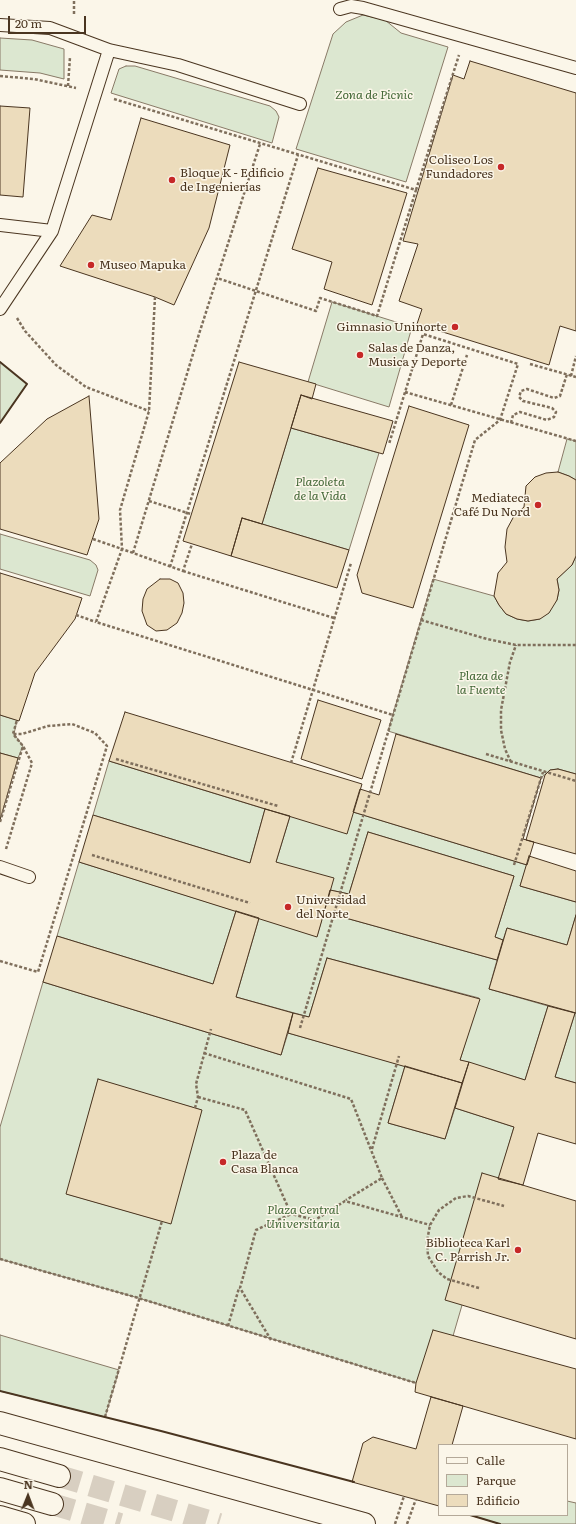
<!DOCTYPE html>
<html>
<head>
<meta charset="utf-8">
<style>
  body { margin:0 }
  #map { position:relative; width:576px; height:1524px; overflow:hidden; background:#fbf6e9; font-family:Literata,serif }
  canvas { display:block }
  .legend { position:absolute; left:438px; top:1444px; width:130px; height:72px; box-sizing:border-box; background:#fbf6e9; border:1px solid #b4a999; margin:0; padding:5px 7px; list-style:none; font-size:12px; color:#4a3520 }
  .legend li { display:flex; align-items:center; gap:8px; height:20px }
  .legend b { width:20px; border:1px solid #b4a999 }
  .north { position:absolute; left:8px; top:1476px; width:40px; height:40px; -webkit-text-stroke:3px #fbf6e9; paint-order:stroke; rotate:1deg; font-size:11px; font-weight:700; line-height:16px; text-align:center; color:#4a3520 }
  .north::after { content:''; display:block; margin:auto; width:14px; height:18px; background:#4a3520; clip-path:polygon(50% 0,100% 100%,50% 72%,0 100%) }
  .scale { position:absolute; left:8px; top:16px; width:78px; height:18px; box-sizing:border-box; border:2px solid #4a3520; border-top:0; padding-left:5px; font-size:12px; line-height:14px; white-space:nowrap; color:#4a3520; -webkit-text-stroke:3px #fbf6e9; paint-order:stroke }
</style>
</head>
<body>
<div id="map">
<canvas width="576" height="1524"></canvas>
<ul class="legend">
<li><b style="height:5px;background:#fbf6e9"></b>Calle</li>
<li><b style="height:11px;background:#dce7d0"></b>Parque</li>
<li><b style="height:11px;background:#ecdcbc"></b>Edificio</li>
</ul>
<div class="north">N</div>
<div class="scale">20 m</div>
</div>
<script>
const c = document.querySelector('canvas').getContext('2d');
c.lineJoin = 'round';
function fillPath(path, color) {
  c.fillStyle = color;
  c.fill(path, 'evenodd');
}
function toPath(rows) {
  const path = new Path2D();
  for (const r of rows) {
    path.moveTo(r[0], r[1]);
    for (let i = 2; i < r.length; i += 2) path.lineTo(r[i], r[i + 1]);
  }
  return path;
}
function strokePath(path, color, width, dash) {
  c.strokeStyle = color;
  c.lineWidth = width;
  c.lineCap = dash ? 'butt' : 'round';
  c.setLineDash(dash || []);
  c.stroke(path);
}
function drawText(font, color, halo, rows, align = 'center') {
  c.font = font + ' Literata,serif';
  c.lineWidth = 3;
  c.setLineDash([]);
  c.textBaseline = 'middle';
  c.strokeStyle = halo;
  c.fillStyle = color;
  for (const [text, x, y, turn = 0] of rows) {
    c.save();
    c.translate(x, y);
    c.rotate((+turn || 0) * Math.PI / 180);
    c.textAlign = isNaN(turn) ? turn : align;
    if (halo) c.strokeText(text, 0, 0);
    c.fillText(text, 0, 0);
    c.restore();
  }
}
const green = toPath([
  [363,15,385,20,401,33,448,47,406,182,296,149,333,34,346,22,363,15],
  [0,38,32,40,64,49,64,79,40,73,0,70,0,38],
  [126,66,135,66,270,106,276,111,279,117,272,143,111,93,119,69,126,66],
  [332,302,412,327,389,407,308,382,332,302],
  [0,362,27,384,0,423,0,362],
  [291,428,379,453,349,550,262,524,291,428],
  [567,439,576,441,576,480,569,476,558,472,567,439],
  [0,534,90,560,96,565,98,570,90,596,0,569,0,534],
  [576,556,576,774,558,769,550,770,541,778,388,731,433,579,494,596,499,605,506,614,517,619,528,621,540,619,557,600,559,590,557,579,572,565,576,556],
  [0,715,17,720,14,734,23,746,18,758,0,753,0,715],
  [109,761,265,809,250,863,93,815,109,761],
  [353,812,527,865,520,886,576,902,576,915,567,945,507,928,503,940,495,937,514,876,368,832,349,894,330,890,276,862,290,816,353,812],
  [79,862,236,911,213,984,57,936,79,862],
  [324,912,497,960,489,989,548,1006,525,1080,460,1060,479,998,327,958,309,1017,236,997,259,918,317,936,324,912],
  [43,982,281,1055,288,1033,405,1066,388,1123,445,1139,455,1108,514,1127,453,1336,416,1383,135,1297,0,1259,0,1127,43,982],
  [98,1080,201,1110,162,1221,67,1194,98,1080],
  [575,1013,576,1013,576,1083,555,1077,575,1013],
  [0,1335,119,1370,105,1417,0,1391,0,1335],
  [567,1501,576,1503,576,1524,500,1524,470,1515,567,1515,567,1501]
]);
const building = toPath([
  [470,61,576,93,576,331,560,326,549,365,417,324,422,309,399,301,418,244,403,241,453,75,464,79,470,61],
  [0,106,30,108,23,197,0,195,0,106],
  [141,118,230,145,209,228,174,305,155,297,60,266,92,215,111,220,141,118],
  [318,168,407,193,372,305,324,289,332,262,292,249,318,168],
  [239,362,316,384,312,399,301,395,262,524,242,518,231,556,183,541,239,362],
  [301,395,393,421,383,454,291,428,301,395],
  [89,396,99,519,87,555,0,529,0,463,47,419,89,396],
  [409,406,469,425,413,608,362,593,357,575,409,406],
  [558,472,569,476,576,480,576,556,572,565,557,579,559,590,557,600,549,613,540,619,528,621,517,619,506,614,499,605,494,596,498,573,507,562,505,547,507,529,514,516,524,507,526,486,535,477,546,473,558,472],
  [242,518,349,550,337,588,231,556,242,518],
  [0,573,82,598,75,619,35,673,19,721,0,715,0,573],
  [160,579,170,579,178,583,183,593,184,603,182,613,177,623,167,630,156,631,147,625,142,611,143,599,147,589,160,579],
  [318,700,381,720,362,779,301,759,318,700],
  [125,712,362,784,347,834,109,761,125,712],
  [396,734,541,778,523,839,534,842,527,865,353,812,360,789,379,795,396,734],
  [0,753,18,758,0,820,0,753],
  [558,769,576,774,576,854,526,840,545,775,550,770,558,769],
  [265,809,290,816,276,862,334,878,317,937,79,862,93,815,250,863,265,809],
  [368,832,514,876,495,937,503,940,497,960,324,912,330,890,349,894,368,832],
  [529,856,576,871,576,902,520,886,529,856],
  [236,911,259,918,236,997,293,1013,281,1055,43,982,57,936,213,984,236,911],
  [576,915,576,1013,489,989,507,928,567,945,576,915],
  [327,958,480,999,460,1060,469,1062,462,1083,288,1033,293,1013,309,1017,327,958],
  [548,1006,575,1013,555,1077,576,1083,576,1144,538,1133,523,1185,498,1179,514,1127,455,1108,469,1062,525,1080,548,1006],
  [405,1066,462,1083,445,1139,388,1123,405,1066],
  [98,1079,202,1110,171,1224,66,1194,98,1079],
  [482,1173,576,1201,576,1339,445,1300,482,1173],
  [433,1330,576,1369,576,1439,415,1392,416,1383,433,1330],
  [431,1397,463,1406,452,1445,439,1445,439,1506,352,1482,363,1443,373,1437,416,1449,431,1397]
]);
const secondaryTunnel = toPath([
  [59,1476,219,1524],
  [52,1504,120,1524]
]);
const path = toPath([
  [74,14,74,0],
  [0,76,34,79,76,88],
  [68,86,70,57],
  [114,99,416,190,377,316,320,298,316,311,217,278],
  [416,190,459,55],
  [155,297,149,411,120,510,122,549,183,571,192,544],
  [17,318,25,331,56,365,86,387,149,411],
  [530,364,576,377],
  [571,376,576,356],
  [405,392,576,441],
  [451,405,467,355],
  [511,423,513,415,520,412,547,420,554,417,556,412,552,408,523,401,519,397,521,391,527,389,554,398,560,396,567,374],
  [149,501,191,514],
  [93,539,122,549,96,622,393,715],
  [133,553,199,334,260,144],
  [170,567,298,155],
  [183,571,334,618],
  [76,615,96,622],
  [421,620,487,639,516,645,576,645],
  [486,754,576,781],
  [116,759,278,806],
  [511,762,505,749,501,730,501,710,510,662,516,645],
  [291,763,351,563],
  [0,822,23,746],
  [6,849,32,763,23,746,13,734,17,720],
  [92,855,250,903],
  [514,865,543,772],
  [0,961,38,972,107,746,95,733,72,724,48,726,22,734,13,734],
  [300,1028,475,440,500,420,518,364,423,334,389,444],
  [204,1053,351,1099,382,1178,346,1200],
  [198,1097,245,1110,291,1214,315,1220,345,1201,430,1225],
  [195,1108,198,1097,196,1084,211,1029],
  [372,1149,399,1056],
  [382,1178,402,1217],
  [0,1259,135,1297,416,1383],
  [479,1288,447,1279,438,1272,428,1256,427,1241,430,1225,439,1210,456,1198,468,1196,504,1206],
  [228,1326,239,1288],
  [271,1340,240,1288,256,1230,291,1214],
  [105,1417,162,1221],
  [395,1524,404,1496],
  [407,1524,416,1499]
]);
const service = toPath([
  [340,9,351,6,363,8,576,68],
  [0,25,50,28,109,50,178,65,300,104],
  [0,225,52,231],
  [0,309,52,231,109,50],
  [0,867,29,877]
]);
const secondary = toPath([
  [0,1423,364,1524],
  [0,1459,59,1476],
  [0,1489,52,1504],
  [0,1517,24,1524]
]);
const wall = toPath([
  [0,362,27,384,0,423],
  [0,1391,161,1431,354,1482],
  [470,1515,500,1524]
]);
const markers = [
  [501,167,4,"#c62828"],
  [172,180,4,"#c62828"],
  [91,265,4,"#c62828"],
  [455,327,4,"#c62828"],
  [360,355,4,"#c62828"],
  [538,505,4,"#c62828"],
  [288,907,4,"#c62828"],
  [223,1162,4,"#c62828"],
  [518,1250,4,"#c62828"]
];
const parkNames = [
  ["Zona de Picnic",374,95],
  ["Plazoleta",320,482],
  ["de la Vida",320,496],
  ["Plaza de",481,676],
  ["la Fuente",481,690],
  ["Plaza Central",303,1210],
  ["Universitaria",303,1224]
];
const poiNames = [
  ["Coliseo Los",493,160,"right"],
  ["Fundadores",493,174,"right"],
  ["Bloque K - Edificio",180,173],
  ["de Ingenierías",180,187],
  ["Museo Mapuka",99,265],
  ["Gimnasio Uninorte",447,327,"right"],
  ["Salas de Danza,",368,348],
  ["Musica y Deporte",368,362],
  ["Mediateca",530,498,"right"],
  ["Café Du Nord",530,512,"right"],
  ["Universidad",296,900],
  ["del Norte",296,914],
  ["Plaza de",231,1155],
  ["Casa Blanca",231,1169],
  ["Biblioteca Karl",510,1243,"right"],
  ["C. Parrish Jr.",510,1257,"right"]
];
fillPath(green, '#dce7d0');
strokePath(green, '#887966', 1);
fillPath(building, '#ecdcbc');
strokePath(building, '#4a3520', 1);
strokePath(secondaryTunnel, '#d8cfc1', 22, [22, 11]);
strokePath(service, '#4a3520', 14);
strokePath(secondary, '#4a3520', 24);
strokePath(path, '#7f6f5c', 2.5, [3, 2]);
strokePath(service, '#fbf6e9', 12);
strokePath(secondary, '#fbf6e9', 22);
strokePath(wall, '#4a3520', 2);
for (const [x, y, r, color] of markers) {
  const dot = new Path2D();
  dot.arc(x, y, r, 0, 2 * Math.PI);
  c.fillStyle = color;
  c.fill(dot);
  strokePath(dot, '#fbf6e9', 1.5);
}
drawText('italic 12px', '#436837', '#fbf6e9', parkNames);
drawText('12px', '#4a3520', '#fbf6e9', poiNames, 'left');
</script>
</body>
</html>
